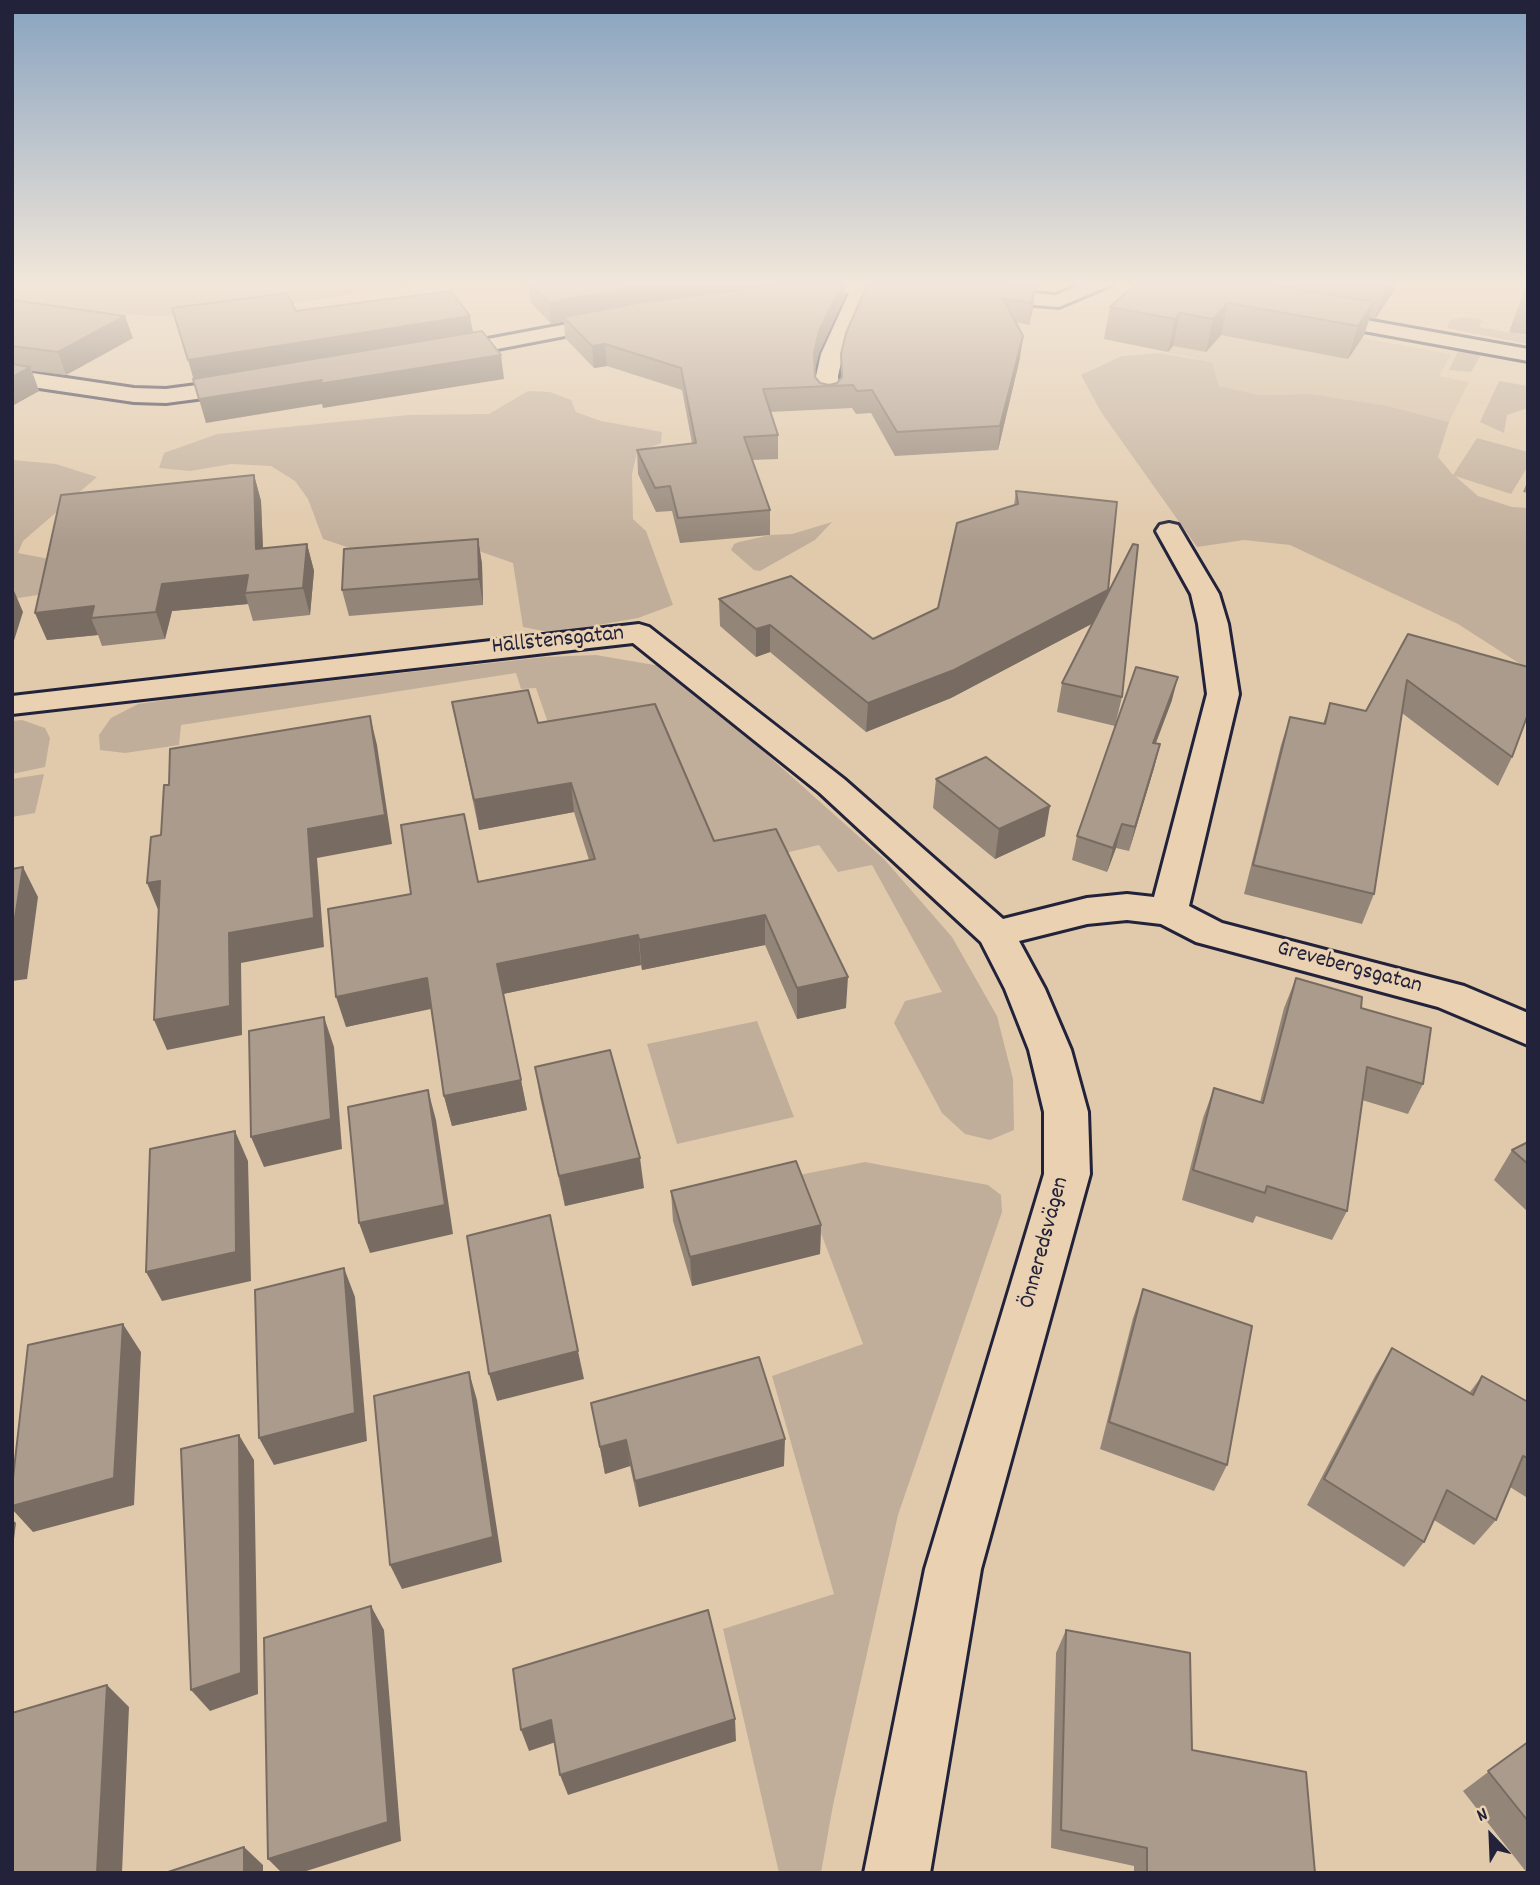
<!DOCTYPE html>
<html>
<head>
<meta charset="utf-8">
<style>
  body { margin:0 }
  #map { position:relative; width:1540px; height:1885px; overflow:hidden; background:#e1caac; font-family:Dekko,sans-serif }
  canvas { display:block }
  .frame { position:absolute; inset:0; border:14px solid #22223b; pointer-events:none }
  .north { position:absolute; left:1456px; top:1801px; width:70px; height:70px; -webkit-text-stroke:5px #e9d1b1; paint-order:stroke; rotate:337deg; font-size:19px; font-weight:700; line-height:28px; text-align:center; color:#22223b }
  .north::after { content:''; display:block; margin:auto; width:24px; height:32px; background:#22223b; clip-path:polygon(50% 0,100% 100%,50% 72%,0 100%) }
</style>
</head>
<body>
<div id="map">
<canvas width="1540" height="1885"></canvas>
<div class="frame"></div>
<div class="north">N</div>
</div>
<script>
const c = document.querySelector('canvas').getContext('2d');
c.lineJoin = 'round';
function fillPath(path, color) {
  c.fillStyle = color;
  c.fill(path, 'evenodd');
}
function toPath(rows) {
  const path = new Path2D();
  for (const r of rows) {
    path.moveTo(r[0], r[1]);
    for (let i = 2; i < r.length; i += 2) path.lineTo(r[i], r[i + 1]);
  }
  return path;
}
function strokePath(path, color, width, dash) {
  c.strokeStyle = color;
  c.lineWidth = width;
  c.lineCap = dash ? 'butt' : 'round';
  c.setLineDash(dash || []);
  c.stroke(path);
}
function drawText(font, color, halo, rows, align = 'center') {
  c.font = font + ' Dekko,sans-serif';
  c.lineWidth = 6;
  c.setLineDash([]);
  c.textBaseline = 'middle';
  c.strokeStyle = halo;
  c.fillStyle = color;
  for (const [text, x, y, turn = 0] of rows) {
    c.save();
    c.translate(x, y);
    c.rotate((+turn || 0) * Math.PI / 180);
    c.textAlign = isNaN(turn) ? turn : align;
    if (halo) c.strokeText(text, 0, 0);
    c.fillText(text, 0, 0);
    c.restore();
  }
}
const built = toPath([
  [1148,300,1451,354,1439,376,1469,382,1449,422,1388,406,1311,394,1260,395,1219,386,1212,362,1104,339]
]);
const green = toPath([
  [12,281,430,281,303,302,190,316,153,316,12,306],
  [1464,317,1482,320,1479,327,1528,336,1528,344,1447,328,1450,320],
  [1459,349,1481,355,1471,372,1449,370],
  [1159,353,1212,362,1219,386,1260,395,1311,394,1388,406,1449,422,1438,457,1453,475,1477,438,1528,452,1528,466,1511,494,1455,476,1478,496,1512,507,1528,508,1528,669,1458,624,1290,545,1244,540,1197,547,1101,412,1081,375,1122,356],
  [1499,381,1528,386,1528,408,1507,415,1504,433,1480,422],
  [528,391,550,392,571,400,576,412,601,421,662,432,661,443,637,453,632,474,633,519,646,531,673,605,638,618,553,633,523,627,513,563,470,548,353,549,323,539,308,499,295,481,271,466,231,464,190,471,159,468,164,453,217,434,408,415,489,414],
  [12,460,56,464,97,477,23,541,18,553,117,572,96,586,12,599],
  [832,522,815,540,760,571,754,570,731,550,734,544,739,542,770,535,792,534],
  [596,655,660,666,698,693,884,859,952,937,997,1016,1013,1079,1014,1130,990,1140,965,1134,942,1113,894,1023,905,1001,942,992,872,865,838,872,819,845,721,868,556,746,536,688,521,689,516,673,181,725,179,745,125,753,100,750,99,735,111,718,138,704,186,697,545,657],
  [22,720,45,728,50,738,45,767,12,774,12,721],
  [44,774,35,813,12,817,12,779],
  [757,1021,794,1117,677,1144,647,1044],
  [865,1162,988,1185,1001,1195,1002,1212,898,1515,833,1805,821,1873,779,1873,723,1629,834,1594,772,1376,863,1344,799,1175]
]);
const street = toPath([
  [855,281,920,284,930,290,920,296,869,292,843,354,838,376,839,398,836,403,828,405,820,403,817,398,816,376,821,354,849,293,792,299,782,293,792,287,855,281],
  [1088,281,1114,281,1111,285,1059,307,984,301,974,295,984,289,1056,295,1088,281],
  [1316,311,1528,349,1528,361,1309,321,1306,317,1309,313,1316,311],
  [615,315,622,317,625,321,622,325,440,360,433,358,429,354,433,350,440,348,615,315],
  [12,370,134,388,166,389,250,378,258,380,261,385,258,390,250,392,166,403,134,402,12,384,12,370],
  [1169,523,1178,525,1219,594,1228,624,1239,694,1189,906,1222,923,1464,986,1528,1013,1528,1045,1438,1007,1196,942,1161,924,1127,920,1087,924,1019,941,1045,989,1071,1050,1088,1112,1090,1174,981,1569,930,1873,864,1873,925,1569,1044,1174,1044,1112,1029,1050,1005,989,981,942,820,793,633,643,12,714,12,696,639,624,649,627,844,779,1003,919,1087,898,1127,894,1154,897,1207,694,1198,624,1191,594,1156,531,1160,525,1169,523]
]);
const wall = toPath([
  [522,281,845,281,845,296,819,353,815,369,815,377,820,383,829,385,837,383,841,378,841,354,869,281,1039,281,1037,291,1035,291,1033,308,1029,325,1016,322,1020,358,998,450,895,456,871,413,856,414,852,408,770,412,778,435,778,459,752,460,770,510,770,535,680,543,672,511,656,512,638,474,637,450,692,443,682,390,607,366,594,368,565,338,564,321,551,324,530,302,529,290,522,283],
  [1139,281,1398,281,1396,288,1375,319,1370,318,1364,335,1348,359,1221,335,1206,352,1173,346,1168,352,1104,339,1110,307],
  [1528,285,1528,335,1509,332,1523,294],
  [12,300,133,338,66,375,32,371,39,391,12,406],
  [254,475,261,501,263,548,307,544,314,571,310,615,253,621,248,604,172,611,165,639,102,646,98,635,47,640,35,613],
  [1528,480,1528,493,1523,492],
  [1016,491,1108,594,1122,697,1115,726,1057,712,1062,683,1093,623,951,698,866,732,770,652,756,657,720,626,719,599,873,639,938,608,1014,505],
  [478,539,482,564,483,605,349,616,342,590],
  [1408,634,1512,757,1498,786,1402,713,1374,894,1362,924,1244,894,1281,745,1290,717,1323,724,1330,703,1366,711],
  [1172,700,1156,743,1160,744,1154,768,1129,851,1116,848,1107,872,1072,860,1077,836],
  [452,702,538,723,714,841,846,1008,797,1019,765,945,642,970,641,965,503,994,527,1110,452,1126,444,1096,431,1009,346,1027,411,894,589,860,574,812,479,830],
  [936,779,1045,836,995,859,933,808],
  [1296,978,1361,1008,1423,1084,1408,1114,1362,1100,1347,1211,1332,1240,1256,1216,1253,1223,1182,1200,1203,1118,1214,1088,1260,1102,1284,1008],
  [535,1067,644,1188,565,1206,540,1097],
  [1528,1142,1528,1212,1494,1180,1512,1150],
  [671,1191,821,1225,820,1254,692,1286,673,1221],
  [1143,1289,1227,1465,1214,1491,1100,1449,1133,1318],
  [1392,1348,1470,1392,1482,1376,1528,1402,1528,1495,1526,1497,1510,1487,1496,1520,1474,1545,1434,1520,1424,1542,1404,1567,1307,1505,1375,1376],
  [591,1403,784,1466,639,1507,630,1466,605,1474],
  [1066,1630,1192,1750,1315,1873,1134,1873,1134,1866,1051,1848,1056,1653],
  [1528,1742,1528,1873,1527,1873,1463,1791]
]);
const shadedWall = toPath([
  [680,281,836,281,563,317,564,321,551,324,549,303,637,286],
  [843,281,845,281,845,296,819,353,813,375,814,353,819,331],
  [1387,281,1398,281,1396,288,1375,319],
  [1035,287,1033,308,1029,325,1031,303],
  [1374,302,1364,335,1348,359,1358,326],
  [1228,303,1221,335,1206,352,1213,319],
  [1180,313,1173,346,1168,352,1175,319],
  [125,316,133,338,66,375,58,352],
  [470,316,474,338,195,384,188,360],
  [1023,336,1020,358,998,450,1000,426],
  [605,344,607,366,594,368,592,346],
  [501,355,504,379,323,408,322,404,206,423,199,399,322,380],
  [30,367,39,391,12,406,12,377],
  [254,475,261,501,264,576,256,549],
  [478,539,482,564,483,605,479,579],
  [307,544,314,571,310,615,303,588],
  [248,575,245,593,248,604,172,611,165,639,156,612,162,584],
  [12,586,23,612,12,647],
  [1108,590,1103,618,951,698,866,732,868,703],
  [94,606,91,618,98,635,47,640,35,613],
  [770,625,770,652,756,657,756,629],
  [1178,677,1172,700,1147,766,1153,743],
  [370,716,377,745,392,844,317,858,324,947,241,963,242,1035,167,1050,154,1020,229,933,308,829],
  [1160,744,1154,768,1129,851,1135,827],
  [571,783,574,812,479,830,474,800],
  [1050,806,1045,836,995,859,999,829],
  [1122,824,1116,848,1107,872,1113,848],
  [23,867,38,897,27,979,12,981,12,937],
  [160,881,159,912,147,883],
  [765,915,765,945,642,970,639,940],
  [638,935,641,965,503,994,497,964],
  [848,977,846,1008,797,1019,797,988],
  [427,978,434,1008,346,1027,336,997],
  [324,1017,334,1047,342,1149,264,1167,251,1137],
  [521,1080,527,1110,452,1126,444,1096],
  [428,1090,436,1120,453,1234,370,1253,359,1223],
  [235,1131,248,1161,251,1281,162,1301,146,1272],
  [640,1158,644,1188,565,1206,559,1176],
  [821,1225,820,1254,692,1286,690,1257],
  [344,1268,355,1297,367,1441,274,1465,259,1438],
  [123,1324,141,1352,134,1505,33,1532,12,1509,12,1506],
  [578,1351,584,1379,497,1401,489,1374],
  [469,1372,477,1400,502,1562,402,1589,390,1565],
  [239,1435,254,1460,258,1694,210,1711,191,1690],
  [785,1439,784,1466,639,1507,635,1481],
  [626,1440,630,1466,605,1474,600,1447],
  [12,1519,16,1523,12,1555],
  [371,1606,384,1630,401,1841,300,1873,282,1873,268,1859],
  [107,1685,129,1707,122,1873,97,1873],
  [735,1719,736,1741,568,1795,560,1775],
  [551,1720,559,1741,529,1751,521,1730],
  [244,1847,263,1865,263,1873,244,1873]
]);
const building = toPath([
  [528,281,680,281,637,286,549,303,528,281],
  [806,281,843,281,819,331,814,353,815,377,820,383,829,385,837,383,842,377,841,354,846,333,869,281,959,281,1035,287,1031,303,1003,298,1023,336,1000,426,897,432,872,390,857,391,853,385,763,389,778,435,744,437,770,510,678,518,670,486,655,488,637,450,696,443,681,368,605,344,592,346,563,317,638,303,806,281],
  [1139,281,1245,281,1374,302,1358,326,1228,303,1213,319,1180,313,1175,319,1110,307,1139,281],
  [1528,285,1528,295,1523,294,1528,285],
  [451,291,470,316,188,360,172,308,287,293,296,311,451,291],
  [12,300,125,316,58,352,12,346,12,300],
  [482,331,501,355,318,384,322,380,199,399,193,379,482,331],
  [12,364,30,367,12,377,12,364],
  [254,475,256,549,307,544,303,588,245,593,248,575,162,584,156,612,91,618,94,606,35,613,61,495,254,475],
  [1016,491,1117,502,1108,590,954,670,868,703,770,625,756,629,719,599,791,576,873,639,938,608,957,523,1018,504,1016,491],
  [478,539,479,579,342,590,344,549,478,539],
  [1133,544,1138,545,1122,697,1062,683,1133,544],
  [1408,634,1528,667,1528,714,1512,757,1407,680,1374,894,1253,865,1290,717,1325,724,1330,703,1366,711,1408,634],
  [1136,667,1178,677,1153,743,1160,744,1135,827,1122,824,1113,848,1077,836,1136,667],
  [528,690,538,723,655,704,714,841,776,829,848,977,797,988,765,915,639,940,638,935,497,964,521,1080,444,1096,427,978,336,997,328,909,411,894,401,825,464,814,478,882,595,859,571,783,474,800,452,702,528,690],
  [370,716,385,815,308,829,314,918,229,933,230,1006,154,1020,160,881,147,883,151,837,161,835,164,785,169,785,170,749,370,716],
  [986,757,1050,806,999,829,936,779,986,757],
  [23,867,12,937,12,869,23,867],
  [1296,978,1362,997,1361,1008,1431,1028,1423,1084,1367,1067,1347,1211,1267,1186,1265,1193,1193,1170,1214,1088,1263,1103,1296,978],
  [324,1017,331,1119,251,1137,249,1031,324,1017],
  [610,1050,640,1158,559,1176,535,1067,610,1050],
  [428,1090,445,1205,359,1223,348,1107,428,1090],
  [235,1131,236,1252,146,1272,150,1149,235,1131],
  [1528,1142,1528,1164,1512,1150,1528,1142],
  [796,1161,821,1225,690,1257,671,1191,796,1161],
  [550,1215,578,1351,489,1374,467,1236,550,1215],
  [344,1268,355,1413,259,1438,255,1290,344,1268],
  [1143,1289,1252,1326,1227,1465,1109,1422,1143,1289],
  [123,1324,114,1478,12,1506,12,1487,28,1345,123,1324],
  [1392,1348,1473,1395,1482,1376,1528,1402,1528,1458,1523,1456,1496,1520,1447,1490,1424,1542,1324,1479,1392,1348],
  [759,1357,785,1439,635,1481,626,1440,600,1447,591,1403,759,1357],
  [469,1372,493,1537,390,1565,374,1396,469,1372],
  [239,1435,241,1673,191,1690,181,1449,239,1435],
  [371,1606,388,1822,268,1859,264,1638,371,1606],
  [708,1610,735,1719,560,1775,551,1720,521,1730,513,1669,708,1610],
  [1066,1630,1190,1653,1192,1750,1306,1772,1315,1873,1147,1873,1147,1848,1061,1830,1066,1630],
  [107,1685,97,1873,12,1873,12,1713,107,1685],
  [1528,1742,1528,1821,1488,1771,1528,1742],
  [244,1847,244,1873,165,1873,244,1847]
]);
const streetNames = [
  ["Hallstensgatan",558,642,-6],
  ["Grevebergsgatan",1349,969,15],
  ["Önneredsvägen",1046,1243,-75]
];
fillPath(built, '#d1bca2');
fillPath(green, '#c1ae9a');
strokePath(street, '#22223b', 6);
fillPath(street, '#e9d1b1');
fillPath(wall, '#938578');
fillPath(shadedWall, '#786c62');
fillPath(building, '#ab9b8c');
strokePath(building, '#786c62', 2);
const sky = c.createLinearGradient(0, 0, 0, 545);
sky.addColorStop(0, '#88a3bf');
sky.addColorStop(0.52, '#f2e7da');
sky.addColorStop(1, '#f2e7da00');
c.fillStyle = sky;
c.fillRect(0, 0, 1540, 545);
drawText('23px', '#22223b', '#e9d1b1', streetNames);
</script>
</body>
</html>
